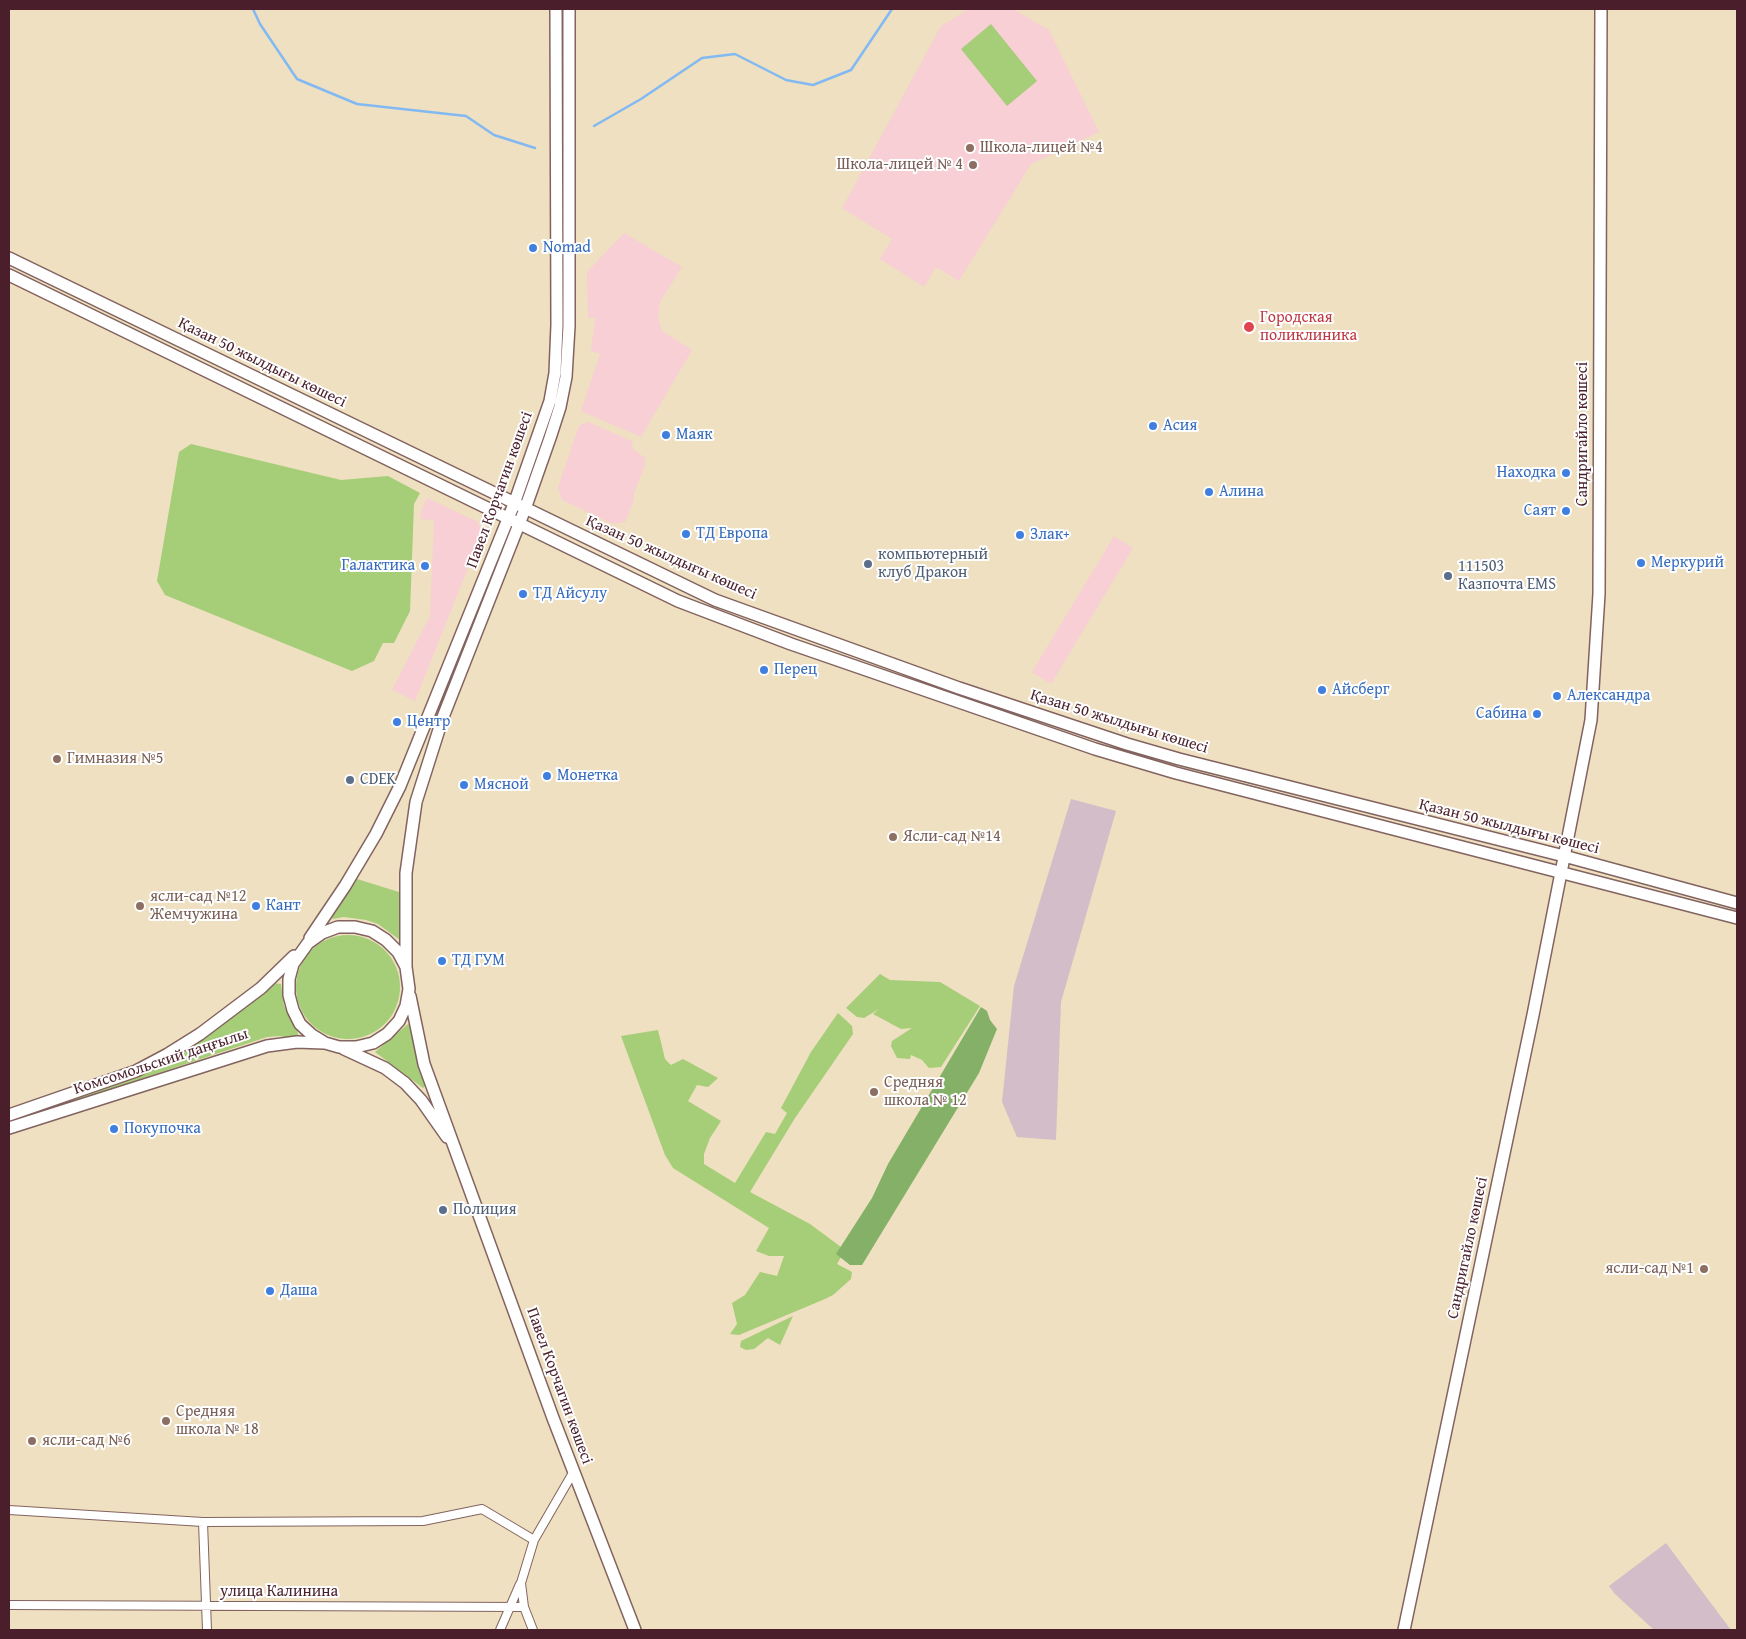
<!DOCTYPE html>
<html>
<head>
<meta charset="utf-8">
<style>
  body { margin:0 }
  #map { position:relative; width:1746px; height:1639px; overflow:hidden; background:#eee0c0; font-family:"Gentium Book Plus",serif }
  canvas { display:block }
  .frame { position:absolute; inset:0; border:10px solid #4a1f2b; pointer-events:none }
</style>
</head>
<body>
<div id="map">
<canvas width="1746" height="1639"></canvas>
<div class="frame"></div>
</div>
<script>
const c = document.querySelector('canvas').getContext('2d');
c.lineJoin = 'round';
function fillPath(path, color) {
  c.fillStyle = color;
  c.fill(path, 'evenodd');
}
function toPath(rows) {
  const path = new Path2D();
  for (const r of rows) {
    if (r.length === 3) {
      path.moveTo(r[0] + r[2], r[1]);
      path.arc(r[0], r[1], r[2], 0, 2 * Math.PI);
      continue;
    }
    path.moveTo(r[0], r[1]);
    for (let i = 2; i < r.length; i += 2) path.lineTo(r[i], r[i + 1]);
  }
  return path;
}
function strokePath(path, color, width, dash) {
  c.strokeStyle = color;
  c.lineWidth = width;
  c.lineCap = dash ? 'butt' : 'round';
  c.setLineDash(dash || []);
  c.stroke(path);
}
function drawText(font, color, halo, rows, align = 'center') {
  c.font = font + ' "Gentium Book Plus",serif';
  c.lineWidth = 4;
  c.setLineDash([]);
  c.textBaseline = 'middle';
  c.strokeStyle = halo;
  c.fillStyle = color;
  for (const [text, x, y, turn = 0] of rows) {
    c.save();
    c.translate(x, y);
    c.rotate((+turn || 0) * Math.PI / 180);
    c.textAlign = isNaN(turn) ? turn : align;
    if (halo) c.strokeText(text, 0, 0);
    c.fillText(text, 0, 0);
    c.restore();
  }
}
const built = toPath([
  [969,9,1013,9,1049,30,1099,132,1031,164,959,281,936,267,924,287,880,259,892,239,842,208,941,26],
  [624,233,682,267,660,302,658,316,662,331,692,350,641,437,581,411,600,354,591,351,595,318,588,318,587,272],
  [588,422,632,441,633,449,645,458,645,466,634,493,634,500,625,522,613,524,562,500,558,487,579,426],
  [427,498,478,522,482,533,415,701,392,690,430,616,434,520,420,519,422,508],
  [1114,536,1133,548,1051,684,1032,672]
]);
const industrial = toPath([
  [1071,799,1116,811,1061,1002,1056,1140,1017,1137,1002,1102,1014,986],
  [1666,1543,1713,1606,1731,1630,1654,1630,1615,1594,1609,1586]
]);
const green = toPath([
  [991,24,1037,81,1007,106,961,49],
  [191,444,341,480,388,476,420,493,414,504,410,611,394,643,383,643,374,661,352,671,165,595,157,581,179,452],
  [357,879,402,893,404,938,400,940,378,924,366,920,344,917,332,919,333,914],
  [348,987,52],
  [880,974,890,980,940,982,980,1006,941,1067,929,1068,922,1060,911,1055,910,1059,897,1058,891,1046,892,1041,912,1028,901,1029,873,1014,879,1009,864,1018,857,1017,846,1008],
  [273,983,281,984,284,1006,297,1026,298,1035,293,1038,279,1036,267,1037,56,1107,55,1104,199,1041],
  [838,1013,852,1026,853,1034,795,1118,750,1192,810,1224,845,1250,837,1264,852,1272,851,1279,833,1295,825,1299,739,1335,730,1334,737,1324,732,1303,745,1295,760,1272,777,1276,784,1256,769,1256,756,1251,769,1228,673,1168,665,1155,621,1036,658,1030,665,1059,671,1065,683,1059,718,1078,708,1087,697,1085,688,1101,721,1121,710,1138,704,1154,704,1164,735,1183,766,1132,775,1134,787,1113,781,1108,811,1052],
  [408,1024,412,1027,426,1085,423,1088,375,1052],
  [793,1316,780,1345,768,1338,754,1349,746,1350,740,1347,741,1341]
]);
const forest = toPath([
  [981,1007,987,1011,990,1020,997,1029,979,1073,862,1265,850,1265,836,1254,872,1198,888,1164]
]);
const stream = toPath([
  [253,9,260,24,297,79,357,104,466,116,494,135,535,148],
  [594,126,641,99,702,58,735,54,786,80,813,85,851,70,892,9]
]);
const street = toPath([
  [9,1510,203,1522,423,1521,482,1509,534,1540],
  [203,1522,207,1630],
  [9,1605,524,1607],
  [500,1630,520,1584],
  [533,1630,524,1607,521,1583,534,1540,574,1471]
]);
const secondary = toPath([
  [9,258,715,600,959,688,1127,744,1179,759,1564,856,1737,903],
  [9,275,678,601,791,644,1095,749,1176,773,1737,918],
  [310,938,345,886,376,834,400,786,514,504,550,401,555,373,557,325,556,9],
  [406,967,398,952,386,940,372,931,355,927,338,927,322,933,308,943,293,964,289,979,289,995,293,1010,300,1024,312,1035,325,1043,339,1047,356,1047,373,1043,387,1034,399,1021,406,1006,409,989,406,967,406,873,416,802,443,717,525,509,550,438,560,407,566,377,569,326,569,9],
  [410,996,424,1064,553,1418,635,1630],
  [344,1049,385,1068,405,1083,421,1100,447,1137],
  [9,1115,136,1071,168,1054,200,1034,261,988,294,956],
  [9,1128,267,1046,297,1042,324,1043],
  [1404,1630,1533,1015,1591,720,1599,594,1601,9]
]);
const markers = [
  [970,148,5,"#8d6e63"],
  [973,165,5,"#8d6e63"],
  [533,248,5,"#3f7fe0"],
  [1249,327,6,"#e0444e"],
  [1153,426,5,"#3f7fe0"],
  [666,435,5,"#3f7fe0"],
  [1566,473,5,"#3f7fe0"],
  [1209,492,5,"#3f7fe0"],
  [1566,511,5,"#3f7fe0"],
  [686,534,5,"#3f7fe0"],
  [1020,535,5,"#3f7fe0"],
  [1641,563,5,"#3f7fe0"],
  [868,564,5,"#5c6f8a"],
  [425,566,5,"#3f7fe0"],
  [1448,576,5,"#5c6f8a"],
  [523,594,5,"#3f7fe0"],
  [764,670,5,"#3f7fe0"],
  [1322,690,5,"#3f7fe0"],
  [1557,696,5,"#3f7fe0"],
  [1537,714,5,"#3f7fe0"],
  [397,722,5,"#3f7fe0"],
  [57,759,5,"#8d6e63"],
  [547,776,5,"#3f7fe0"],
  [350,780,5,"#5c6f8a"],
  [464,785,5,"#3f7fe0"],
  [893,837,5,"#8d6e63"],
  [140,906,5,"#8d6e63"],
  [256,906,5,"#3f7fe0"],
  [442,961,5,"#3f7fe0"],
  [874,1092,5,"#8d6e63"],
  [114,1129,5,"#3f7fe0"],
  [443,1210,5,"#5c6f8a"],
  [1704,1269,5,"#8d6e63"],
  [270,1291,5,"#3f7fe0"],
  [166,1421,5,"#8d6e63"],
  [32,1441,5,"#8d6e63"]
];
const educationNames = [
  ["Школа-лицей №4",980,148],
  ["Школа-лицей № 4",963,165,"right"],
  ["Гимназия №5",67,759],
  ["Ясли-сад №14",903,837],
  ["ясли-сад №12",150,897],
  ["Жемчужина",150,915],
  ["Средняя",884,1083],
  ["школа № 12",884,1101],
  ["ясли-сад №1",1694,1269,"right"],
  ["Средняя",176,1412],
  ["школа № 18",176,1430],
  ["ясли-сад №6",42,1441]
];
const shopNames = [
  ["Nomad",543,248],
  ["Асия",1163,426],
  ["Маяк",676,435],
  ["Находка",1556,473,"right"],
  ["Алина",1219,492],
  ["Саят",1556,511,"right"],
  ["ТД Европа",696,534],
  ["Злак+",1030,535],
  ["Меркурий",1651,563],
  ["Галактика",415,566,"right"],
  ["ТД Айсулу",533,594],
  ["Перец",774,670],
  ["Айсберг",1332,690],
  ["Александра",1567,696],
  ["Сабина",1527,714,"right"],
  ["Центр",407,722],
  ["Монетка",557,776],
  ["Мясной",474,785],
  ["Кант",266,906],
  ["ТД ГУМ",452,961],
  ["Покупочка",124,1129],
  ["Даша",280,1291]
];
const healthNames = [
  ["Городская",1260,318],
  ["поликлиника",1260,336]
];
const streetNames = [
  ["Қазан 50 жылдығы көшесі",262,363,26],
  ["Сандригайло көшесі",1583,434,-90],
  ["Павел Корчагин көшесі",500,490,-70],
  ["Қазан 50 жылдығы көшесі",671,558,24],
  ["Қазан 50 жылдығы көшесі",1119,722,17],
  ["Қазан 50 жылдығы көшесі",1509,827,14],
  ["Комсомольский даңғылы",161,1062,-18],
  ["Сандригайло көшесі",1468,1248,-78],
  ["Павел Корчагин көшесі",559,1386,70],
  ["улица Калинина",279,1592]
];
const serviceNames = [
  ["компьютерный",878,555],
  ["клуб Дракон",878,573],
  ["111503",1458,567],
  ["Казпочта EMS",1458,585],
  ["CDEK",360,780],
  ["Полиция",453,1210]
];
fillPath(built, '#f7cfd4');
fillPath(industrial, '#d2bdc8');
fillPath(green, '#a6cd78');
fillPath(forest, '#84b068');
strokePath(stream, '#83b9f2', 2.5);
strokePath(street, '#83635f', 10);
strokePath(secondary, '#83635f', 14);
strokePath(street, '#fff', 8);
strokePath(secondary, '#fff', 11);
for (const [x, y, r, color] of markers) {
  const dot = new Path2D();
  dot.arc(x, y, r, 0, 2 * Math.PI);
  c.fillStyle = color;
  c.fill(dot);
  strokePath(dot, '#fff', 2);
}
drawText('16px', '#785e54', '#fff', educationNames, 'left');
drawText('16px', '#366cbe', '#fff', shopNames, 'left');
drawText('16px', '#be3a42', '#fff', healthNames, 'left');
drawText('16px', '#4a1f2b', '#fff', streetNames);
drawText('16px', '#4e5e75', '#fff', serviceNames, 'left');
</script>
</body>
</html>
